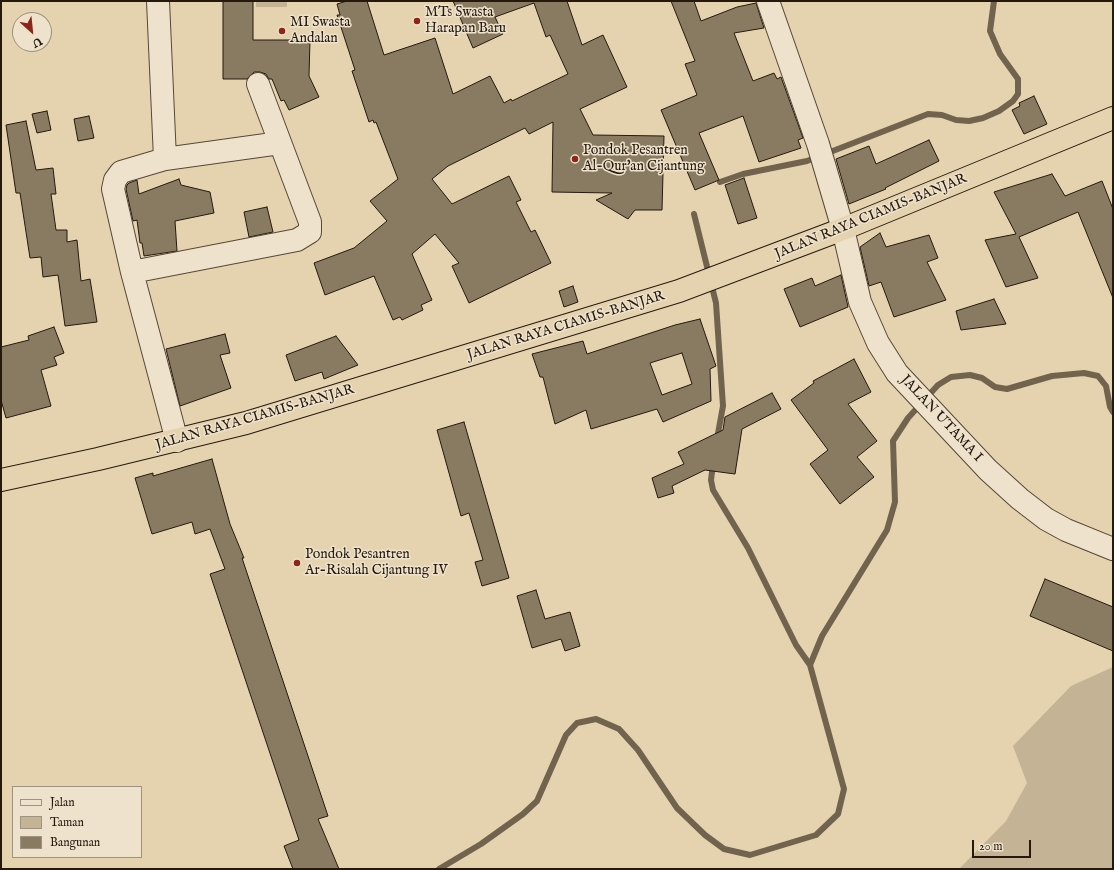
<!DOCTYPE html>
<html>
<head>
<meta charset="utf-8">
<style>
  body { margin:0 }
  #map { position:relative; width:1114px; height:870px; overflow:hidden; background:#e5d3b0; font-family:"IM FELL English",serif }
  canvas { display:block }
  .frame { position:absolute; inset:0; border:2px solid #25190e; pointer-events:none }
  .legend { position:absolute; left:12px; top:786px; width:130px; height:72px; box-sizing:border-box; background:#eee2cc; border:1px solid #9e9280; margin:0; padding:5px 7px; list-style:none; font-size:12px; color:#25190e }
  .legend li { display:flex; align-items:center; gap:8px; height:20px }
  .legend b { width:20px; border:1px solid #9e9280 }
  .north { position:absolute; left:12px; top:12px; width:40px; height:40px; box-sizing:border-box; background:#eee2cc; border:1px solid #9e9280; border-radius:50%; rotate:153deg; font-size:11px; font-weight:700; line-height:16px; text-align:center; color:#25190e }
  .north::after { content:''; display:block; margin:auto; width:14px; height:18px; background:#8f2418; clip-path:polygon(50% 0,100% 100%,50% 72%,0 100%) }
  .scale { position:absolute; left:972px; top:840px; width:59px; height:18px; box-sizing:border-box; border:2px solid #25190e; border-top:0; padding-left:5px; font-size:12px; line-height:14px; white-space:nowrap; color:#25190e; -webkit-text-stroke:3px #eee2cc; paint-order:stroke }
</style>
</head>
<body>
<div id="map">
<canvas width="1114" height="870"></canvas>
<div class="frame"></div>
<ul class="legend">
<li><b style="height:5px;background:#eee2cc"></b>Jalan</li>
<li><b style="height:11px;background:#c4b394"></b>Taman</li>
<li><b style="height:11px;background:#897a62"></b>Bangunan</li>
</ul>
<div class="north">U</div>
<div class="scale">20 m</div>
</div>
<script>
const c = document.querySelector('canvas').getContext('2d');
c.lineJoin = 'round';
function fillPath(path, color) {
  c.fillStyle = color;
  c.fill(path, 'evenodd');
}
function toPath(rows) {
  const path = new Path2D();
  for (const r of rows) {
    path.moveTo(r[0], r[1]);
    for (let i = 2; i < r.length; i += 2) path.lineTo(r[i], r[i + 1]);
  }
  return path;
}
function strokePath(path, color, width, dash) {
  c.strokeStyle = color;
  c.lineWidth = width;
  c.lineCap = dash ? 'butt' : 'round';
  c.setLineDash(dash || []);
  c.stroke(path);
}
function drawText(font, color, halo, rows, align = 'center') {
  c.font = font + ' "IM FELL English",serif';
  c.lineWidth = 3;
  c.setLineDash([]);
  c.textBaseline = 'middle';
  c.strokeStyle = halo;
  c.fillStyle = color;
  for (const [text, x, y, turn = 0] of rows) {
    c.save();
    c.translate(x, y);
    c.rotate((+turn || 0) * Math.PI / 180);
    c.textAlign = isNaN(turn) ? turn : align;
    if (halo) c.strokeText(text, 0, 0);
    c.fillText(text, 0, 0);
    c.restore();
  }
}
const green = toPath([
  [256,1,287,1,287,7,256,7],
  [1113,667,1113,869,959,869,1006,821,1027,783,1013,746,1071,686]
]);
const stream = toPath([
  [720,182,743,174,807,161,928,114,942,115,956,120,969,121,983,118,999,111,1013,101,1018,94,1018,79,1000,54,990,31,994,1],
  [694,214,716,303,723,406,717,439],
  [713,464,711,480,713,490,748,548,796,645,810,665],
  [439,869,481,844,523,814,537,801,566,735,577,723,596,719,619,729,638,750,677,808,705,835,724,849,750,855,816,835,838,814,844,789,810,665,822,636,887,530,895,502,893,441,908,418,938,385,951,377,970,375,982,378,995,387,1007,389,1052,376,1084,373,1098,376,1106,386,1110,407,1113,412]
]);
const building = toPath([
  [223,1,253,1,253,40,310,40,309,76,319,97,289,110,284,100,281,101,272,79,269,79,266,74,260,72,254,72,247,79,223,79,223,1],
  [347,1,367,1,384,55,435,38,453,94,490,76,504,103,511,99,512,101,568,74,550,35,546,37,534,3,495,17,503,34,473,48,453,1,567,1,582,45,603,35,627,87,580,109,593,135,664,136,662,210,635,210,628,219,596,200,612,193,552,192,553,122,529,134,525,128,448,166,432,179,452,204,509,176,521,200,516,202,531,232,535,230,551,263,469,303,452,266,459,263,435,234,412,254,432,300,421,305,423,310,402,320,400,317,393,320,374,276,325,295,314,263,354,248,387,221,370,201,398,179,376,122,374,123,373,120,369,122,352,71,355,70,337,15,340,15,337,4,347,1],
  [671,1,694,1,701,21,737,7,756,3,764,28,734,33,753,81,774,73,777,79,781,77,803,138,798,140,801,148,759,162,743,116,699,133,719,180,695,190,661,110,697,95,685,64,695,61,671,1],
  [1034,96,1047,124,1024,134,1012,110,1020,106,1019,103,1034,96],
  [47,111,51,130,37,133,32,114,47,111],
  [89,116,94,138,78,141,74,119,89,116],
  [26,121,36,170,53,168,56,194,51,194,56,230,67,230,67,242,77,240,81,281,90,279,97,322,65,326,58,275,43,277,41,257,30,258,20,193,16,193,6,125,26,121],
  [929,140,939,161,885,188,886,189,849,204,836,159,869,146,876,164,929,140],
  [1052,174,1065,196,1102,181,1113,209,1113,298,1078,212,1019,237,1038,278,1006,287,985,240,1016,234,994,192,1052,174],
  [744,178,757,218,738,224,725,185,744,178],
  [179,179,181,185,210,192,214,213,175,221,177,251,144,256,142,243,140,243,137,220,133,221,126,189,127,185,129,183,137,180,139,194,179,179],
  [267,207,273,232,249,237,244,212,267,207],
  [880,233,886,247,929,235,938,258,927,262,946,300,894,317,881,282,869,286,860,247,880,233],
  [841,275,848,307,800,327,784,289,812,278,815,286,841,275],
  [573,286,578,302,564,307,559,291,573,286],
  [994,299,1006,324,961,330,956,311,994,299],
  [700,319,716,366,710,369,711,401,663,422,657,409,591,429,586,410,555,424,543,377,540,377,532,354,583,341,587,354,675,325,700,319],
  [682,353,692,384,662,395,650,363,682,353],
  [54,327,64,353,54,357,57,365,41,370,51,406,6,418,1,400,1,347,29,340,28,336,54,327],
  [225,334,230,353,220,355,231,388,180,406,166,349,225,334],
  [336,336,358,365,324,379,322,372,295,381,286,355,336,336],
  [854,359,871,392,848,404,877,441,857,457,874,477,840,504,810,464,828,450,791,400,814,383,813,381,854,359],
  [772,393,781,409,742,429,735,474,705,470,672,486,674,493,658,498,652,478,684,464,678,452,723,430,725,417,772,393],
  [464,422,509,578,482,586,475,562,483,560,469,513,461,516,437,430,464,422],
  [212,459,230,524,244,558,242,558,328,816,318,819,339,869,293,869,284,846,299,840,210,574,225,569,210,529,195,534,192,522,152,534,135,478,153,473,153,476,212,459],
  [1045,579,1113,607,1113,651,1030,616,1045,579],
  [536,590,545,619,570,612,580,646,565,651,561,639,532,648,517,596,536,590]
]);
const minor = toPath([
  [158,1,165,159],
  [768,1,818,144,843,229],
  [132,272,297,240,310,232,310,222,258,84],
  [177,441,132,272,113,189,115,180,121,172,165,159,280,143]
]);
const tertiary = toPath([
  [843,229,860,302,878,343,897,373,988,470,1020,499,1046,519,1066,530,1113,549]
]);
const trunk = toPath([
  [1,480,98,459,246,423,679,291,843,229,1113,118]
]);
const markers = [
  [417,21,4,"#8f2418"],
  [282,31,4,"#8f2418"],
  [575,159,4,"#8f2418"],
  [297,563,4,"#8f2418"]
];
const poiNames = [
  ["MTs Swasta",425,13],
  ["Harapan Baru",425,29],
  ["MI Swasta",290,23],
  ["Andalan",290,39],
  ["Pondok Pesantren",583,151],
  ["Al-Qur'an Cijantung",583,167],
  ["Pondok Pesantren",305,555],
  ["Ar-Risalah Cijantung IV",305,571]
];
const streetNames = [
  ["JALAN RAYA CIAMIS-BANJAR",871,217,-22],
  ["JALAN RAYA CIAMIS-BANJAR",566,326,-17],
  ["JALAN RAYA CIAMIS-BANJAR",255,418,-16],
  ["JALAN UTAMA I",941,419,47]
];
fillPath(green, '#c4b394');
strokePath(stream, '#71634e', 6);
fillPath(building, '#897a62');
strokePath(building, '#25190e', 1);
strokePath(minor, '#554836', 24);
strokePath(tertiary, '#554836', 24);
strokePath(trunk, '#25190e', 24);
strokePath(minor, '#eee2cc', 22);
strokePath(tertiary, '#eee2cc', 22);
strokePath(trunk, '#e5d3b0', 22);
for (const [x, y, r, color] of markers) {
  const dot = new Path2D();
  dot.arc(x, y, r, 0, 2 * Math.PI);
  c.fillStyle = color;
  c.fill(dot);
  strokePath(dot, '#eee2cc', 1.5);
}
drawText('14px', '#25190e', '#eee2cc', poiNames, 'left');
drawText('14px', '#25190e', '#eee2cc', streetNames);
</script>
</body>
</html>
